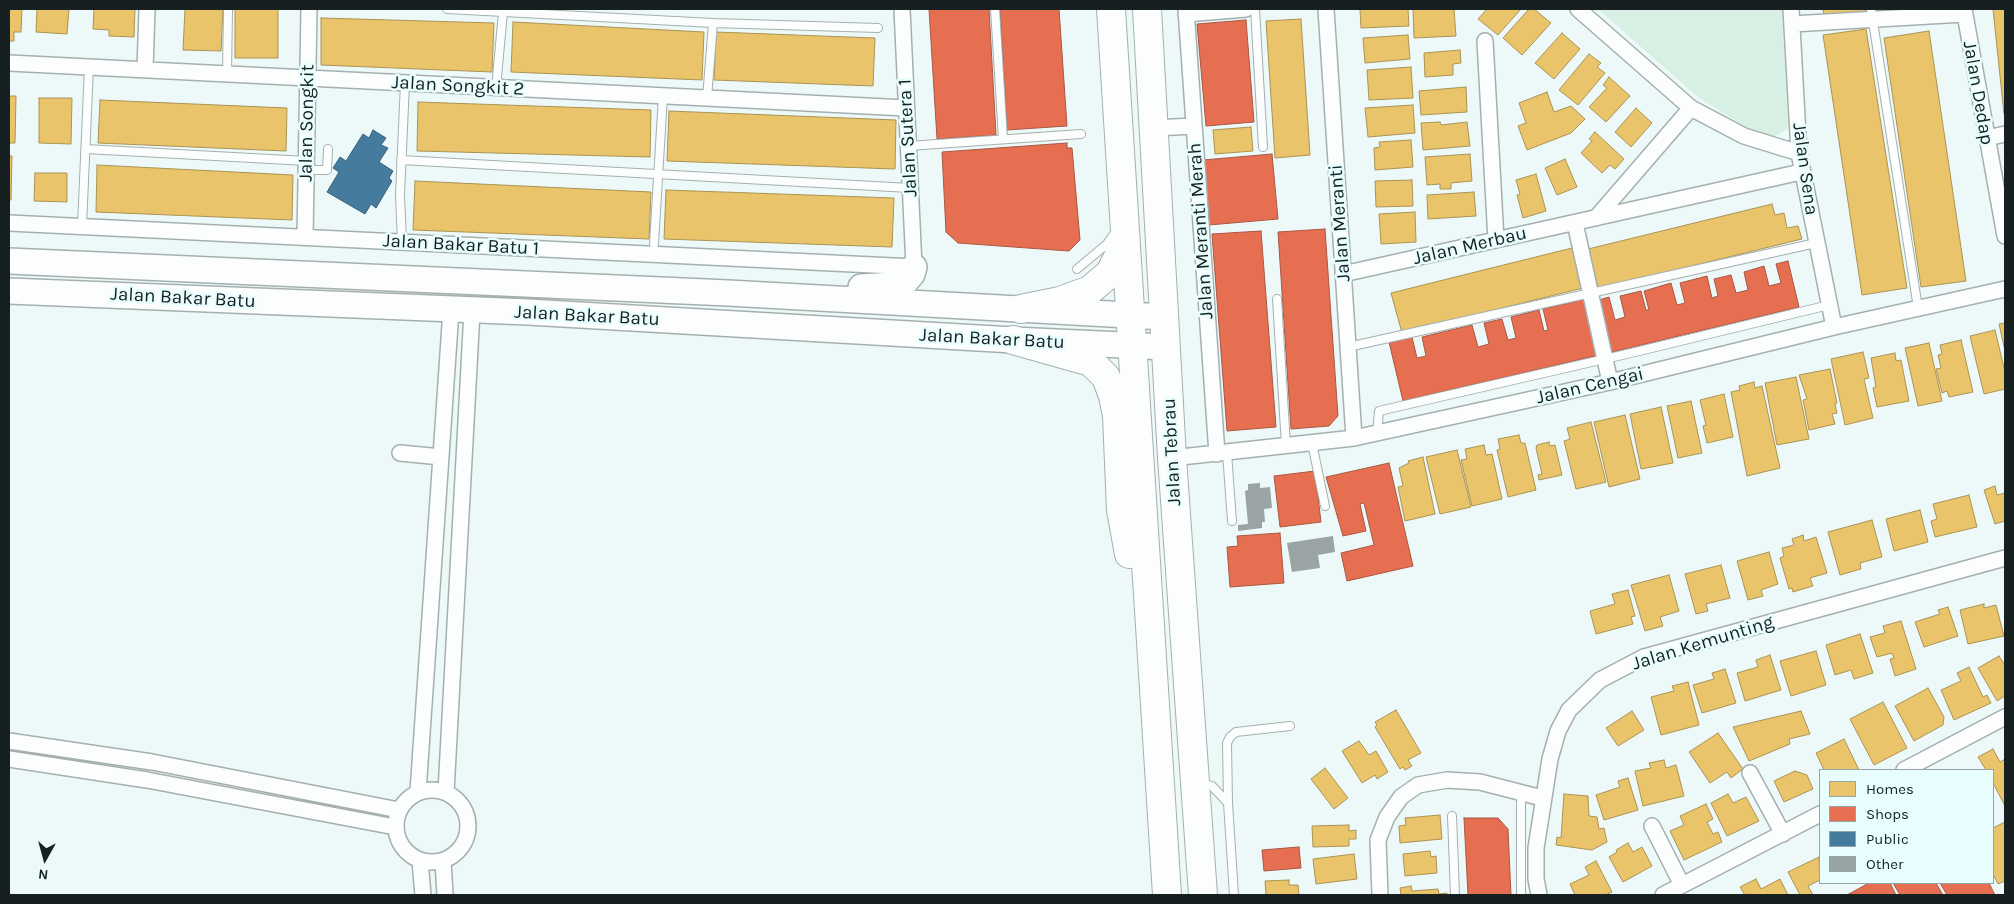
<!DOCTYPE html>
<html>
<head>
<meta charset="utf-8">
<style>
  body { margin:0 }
  #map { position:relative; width:2014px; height:904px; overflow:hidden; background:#edf9f9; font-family:Karla,sans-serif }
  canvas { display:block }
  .frame { position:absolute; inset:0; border:10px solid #162020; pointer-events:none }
  .legend { position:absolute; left:1819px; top:769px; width:175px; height:115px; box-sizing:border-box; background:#e8fefe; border:1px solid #94a5a5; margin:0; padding:6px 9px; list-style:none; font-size:15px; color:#162020 }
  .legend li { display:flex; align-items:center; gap:10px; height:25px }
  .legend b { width:25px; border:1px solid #94a5a5 }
  .north { position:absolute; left:20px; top:834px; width:50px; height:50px; -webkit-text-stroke:4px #e8fefe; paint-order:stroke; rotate:187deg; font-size:14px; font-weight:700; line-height:20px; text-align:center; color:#162020 }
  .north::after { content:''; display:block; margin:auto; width:18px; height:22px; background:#162020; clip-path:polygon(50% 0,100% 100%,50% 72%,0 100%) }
</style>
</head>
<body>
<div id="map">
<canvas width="2014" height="904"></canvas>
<div class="frame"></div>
<ul class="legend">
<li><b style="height:14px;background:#e9c46a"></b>Homes</li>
<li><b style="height:14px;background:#e76f51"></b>Shops</li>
<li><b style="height:14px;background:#457b9d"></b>Public</li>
<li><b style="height:14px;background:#9aa4a5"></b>Other</li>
</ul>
<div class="north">N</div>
</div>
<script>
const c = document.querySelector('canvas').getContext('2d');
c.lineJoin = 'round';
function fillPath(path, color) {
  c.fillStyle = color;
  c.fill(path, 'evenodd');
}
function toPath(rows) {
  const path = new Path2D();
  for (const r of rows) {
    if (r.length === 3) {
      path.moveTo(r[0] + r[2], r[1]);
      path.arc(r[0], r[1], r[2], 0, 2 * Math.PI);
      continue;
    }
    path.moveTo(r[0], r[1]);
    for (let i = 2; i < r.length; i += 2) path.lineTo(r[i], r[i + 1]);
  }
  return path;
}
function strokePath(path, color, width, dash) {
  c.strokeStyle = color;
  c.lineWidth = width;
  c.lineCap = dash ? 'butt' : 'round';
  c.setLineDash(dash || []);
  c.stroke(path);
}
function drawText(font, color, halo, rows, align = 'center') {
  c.font = font + ' Karla,sans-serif';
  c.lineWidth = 5;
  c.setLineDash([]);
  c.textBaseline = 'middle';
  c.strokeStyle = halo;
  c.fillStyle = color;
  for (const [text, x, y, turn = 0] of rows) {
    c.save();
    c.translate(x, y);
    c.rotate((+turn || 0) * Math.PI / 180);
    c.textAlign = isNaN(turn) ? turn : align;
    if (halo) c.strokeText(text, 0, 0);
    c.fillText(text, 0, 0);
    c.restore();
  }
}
const green = toPath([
  [1598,9,1782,9,1788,128,1772,138,1746,127,1699,98]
]);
const homes = toPath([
  [9,9,22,9,21,32,14,32,14,41,9,41,9,9],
  [37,9,69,9,67,34,36,32,37,9],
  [94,9,135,9,134,37,109,36,109,30,93,29,94,9],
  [185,9,223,9,221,51,183,50,185,9],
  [235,9,278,9,278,58,235,58,235,9],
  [1360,9,1408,9,1409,26,1361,28,1360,9],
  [1413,9,1454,9,1456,36,1414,38,1413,9],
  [1487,9,1521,9,1498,35,1478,19,1487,9],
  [1529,9,1534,9,1551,23,1522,55,1503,38,1529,9],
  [1823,9,1866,9,1866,12,1824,15,1823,9],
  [1993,9,2005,9,2005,114,2004,114,1993,9],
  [321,18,494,23,492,72,321,65,321,18],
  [1301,19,1310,155,1275,158,1266,21,1301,19],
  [513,22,704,32,702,80,511,72,513,22],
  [1866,29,1907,288,1862,295,1823,35,1866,29],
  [1929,31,1966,281,1921,287,1884,38,1929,31],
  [716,32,875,38,873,86,714,80,716,32],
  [1562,33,1580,49,1554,79,1535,63,1562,33],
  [1408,35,1410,59,1365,63,1363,38,1408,35],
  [1460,50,1461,63,1453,64,1453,75,1425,77,1424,53,1460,50],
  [1589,54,1601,63,1597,67,1605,73,1578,105,1559,90,1589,54],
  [1411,67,1413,98,1369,100,1367,70,1411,67],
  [1609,77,1630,96,1606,122,1589,107,1607,88,1603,85,1609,77],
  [1466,87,1467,112,1421,115,1419,91,1466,87],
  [1547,92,1554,112,1571,106,1585,119,1571,133,1527,150,1518,126,1526,123,1519,103,1547,92],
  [9,96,16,96,15,143,9,143,9,96],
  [39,98,72,98,71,144,39,143,39,98],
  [100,100,287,108,286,151,98,143,100,100],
  [418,102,651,110,650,157,417,151,418,102],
  [1413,105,1415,133,1368,137,1365,108,1413,105],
  [1636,108,1652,123,1631,147,1615,132,1636,108],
  [669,111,896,120,895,169,667,161,669,111],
  [1440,122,1441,125,1467,122,1470,146,1423,150,1421,123,1440,122],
  [1251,127,1253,151,1215,154,1213,130,1251,127],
  [1595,132,1624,159,1615,169,1610,165,1602,173,1581,153,1592,141,1589,139,1595,132],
  [1411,140,1413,167,1375,170,1374,148,1380,147,1379,142,1411,140],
  [1470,154,1472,181,1451,183,1451,189,1440,189,1440,184,1427,185,1425,157,1470,154],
  [9,156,12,156,11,200,9,200,9,156],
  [1565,159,1577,187,1557,195,1545,168,1565,159],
  [97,165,293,175,292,220,96,212,97,165],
  [35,173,67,173,67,202,34,201,35,173],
  [1536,174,1546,211,1523,218,1517,195,1520,194,1516,180,1536,174],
  [1412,180,1413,206,1376,207,1375,181,1412,180],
  [415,181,651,192,649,239,413,230,415,181],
  [666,190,894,198,892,247,664,239,666,190],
  [1474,192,1476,216,1428,219,1427,195,1474,192],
  [1772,204,1775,215,1784,213,1787,228,1798,226,1802,239,1598,289,1588,249,1772,204],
  [1415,212,1416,242,1381,244,1379,214,1415,212],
  [1572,248,1583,288,1402,333,1391,293,1572,248],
  [2005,323,2005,351,1999,324,2005,323],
  [1995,330,2005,372,2005,389,1984,394,1970,336,1995,330],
  [1961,340,1973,392,1949,397,1947,391,1942,393,1936,369,1941,368,1938,355,1942,354,1940,345,1961,340],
  [1929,343,1942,401,1918,406,1905,348,1929,343],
  [1863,352,1869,378,1864,379,1873,418,1845,425,1831,359,1863,352],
  [1895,353,1896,361,1901,360,1909,401,1877,407,1873,388,1876,387,1871,358,1895,353],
  [1830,369,1837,403,1835,404,1837,413,1832,414,1835,424,1809,430,1803,400,1807,399,1799,375,1830,369],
  [1796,377,1809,439,1777,445,1765,383,1796,377],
  [1754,382,1755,388,1762,386,1780,468,1747,476,1731,392,1740,390,1739,386,1754,382],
  [1724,394,1733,437,1707,443,1703,426,1706,425,1700,400,1724,394],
  [1691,401,1702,453,1678,458,1667,406,1691,401],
  [1661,407,1673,463,1641,469,1630,414,1661,407],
  [1625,415,1640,479,1609,487,1594,422,1625,415],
  [1591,422,1606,482,1576,489,1564,441,1570,439,1567,428,1591,422],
  [1519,435,1521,443,1525,443,1536,490,1508,497,1497,450,1500,449,1498,439,1519,435],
  [1549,442,1550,446,1555,445,1562,475,1539,480,1538,475,1542,474,1536,448,1537,445,1549,442],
  [1484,445,1486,455,1492,454,1502,499,1472,506,1461,460,1467,459,1465,449,1484,445],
  [1457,450,1471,507,1440,514,1426,457,1457,450],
  [1423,457,1435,514,1405,521,1398,487,1403,486,1399,468,1409,463,1408,461,1423,457],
  [1995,486,1997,495,2005,493,2005,521,1995,524,1984,490,1995,486],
  [1969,495,1977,527,1935,537,1931,521,1937,519,1933,504,1969,495],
  [1920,510,1928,542,1894,551,1886,519,1920,510],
  [1872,520,1882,557,1860,563,1861,569,1840,575,1828,532,1872,520],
  [1803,535,1804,541,1816,537,1827,573,1810,578,1813,586,1793,592,1792,588,1789,589,1780,558,1784,556,1782,548,1794,545,1792,539,1803,535],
  [1769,552,1778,584,1761,590,1763,596,1748,600,1737,561,1769,552],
  [1721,565,1730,598,1706,604,1708,611,1696,614,1685,574,1721,565],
  [1669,575,1679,611,1660,617,1663,626,1645,631,1631,585,1669,575],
  [1628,590,1635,616,1631,617,1633,624,1596,634,1590,611,1615,604,1612,594,1628,590],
  [1984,604,1984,608,1996,605,2004,636,1968,644,1960,610,1984,604],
  [1948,607,1958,636,1924,647,1915,622,1940,614,1938,610,1948,607],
  [1901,621,1916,669,1895,676,1890,659,1894,658,1892,653,1877,657,1870,637,1885,633,1883,626,1901,621],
  [1860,634,1873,673,1854,679,1851,670,1835,675,1826,645,1860,634],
  [1816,651,1826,685,1791,696,1780,661,1816,651],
  [1770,655,1781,690,1745,701,1737,673,1758,667,1756,660,1770,655],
  [1999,656,2005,665,2005,696,1997,701,1978,668,1999,656],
  [1969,667,1983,697,1987,695,1991,703,1954,720,1941,690,1961,681,1957,673,1969,667],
  [1725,669,1736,703,1702,713,1693,685,1714,679,1712,673,1725,669],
  [1688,682,1699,725,1661,735,1651,697,1674,691,1672,686,1688,682],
  [1928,688,1944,717,1943,725,1914,741,1895,706,1928,688],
  [1883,702,1907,748,1874,765,1850,719,1883,702],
  [1396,710,1421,753,1408,760,1412,766,1405,770,1403,767,1400,769,1375,727,1377,725,1375,722,1396,710],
  [1632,711,1644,730,1618,746,1606,728,1632,711],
  [1801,711,1810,734,1789,739,1790,744,1749,761,1733,727,1801,711],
  [1718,733,1743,769,1731,778,1727,772,1710,783,1689,752,1718,733],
  [1844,739,1859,770,1824,770,1816,753,1844,739],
  [1359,741,1369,755,1376,751,1388,772,1377,779,1375,775,1362,783,1342,751,1359,741],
  [1993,749,2000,762,2005,759,2005,806,1993,783,1993,770,1986,770,1978,757,1993,749],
  [1664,760,1666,768,1676,765,1684,796,1643,806,1635,771,1651,768,1649,763,1664,760],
  [1325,768,1348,798,1334,809,1311,779,1325,768],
  [1795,771,1807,775,1813,789,1784,802,1774,781,1795,771],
  [1628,778,1638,810,1604,820,1596,795,1620,787,1618,781,1628,778],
  [1564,794,1588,796,1589,816,1597,817,1599,829,1604,828,1607,842,1592,850,1556,845,1557,837,1561,838,1564,794],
  [1728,794,1733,803,1746,797,1759,821,1727,836,1711,803,1728,794],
  [1706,804,1713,819,1707,822,1713,834,1718,832,1722,842,1684,860,1670,831,1684,825,1680,816,1706,804],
  [1440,815,1442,839,1400,843,1399,826,1406,825,1405,818,1440,815],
  [2005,822,2005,881,1998,884,1993,874,1993,828,2005,822],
  [1349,825,1349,831,1356,830,1356,839,1349,839,1349,846,1313,847,1312,826,1349,825],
  [1628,843,1633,852,1642,847,1652,866,1623,882,1609,857,1617,852,1616,850,1628,843],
  [1430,851,1431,857,1436,856,1437,873,1405,876,1403,854,1430,851],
  [1354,854,1357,879,1316,884,1313,859,1354,854],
  [1819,857,1820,880,1808,886,1813,895,1800,895,1788,872,1819,857],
  [1596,861,1612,892,1605,895,1575,895,1570,884,1589,875,1585,867,1596,861],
  [1756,879,1761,889,1780,879,1788,895,1745,895,1740,887,1756,879],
  [1289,880,1289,885,1298,885,1299,895,1266,895,1265,881,1289,880],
  [1411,886,1412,891,1438,889,1439,894,1447,893,1447,895,1401,895,1400,888,1411,886]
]);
const shops = toPath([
  [929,9,989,9,996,135,937,139,929,9],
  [1000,9,1059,9,1067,126,1007,130,1000,9],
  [1246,20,1254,122,1206,126,1197,24,1246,20],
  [1067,143,1067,148,1072,148,1080,240,1069,251,958,243,946,232,942,152,1067,143],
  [1272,154,1278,219,1209,225,1203,160,1272,154],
  [1325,229,1338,416,1329,426,1291,429,1278,232,1325,229],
  [1261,231,1276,427,1227,431,1212,234,1261,231],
  [1788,261,1799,307,1612,352,1599,300,1609,297,1615,320,1625,317,1620,296,1641,291,1646,310,1649,310,1644,291,1671,283,1677,305,1685,303,1680,283,1707,276,1712,298,1718,296,1714,279,1731,275,1736,293,1748,290,1744,272,1764,266,1769,286,1781,283,1776,264,1788,261],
  [1585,299,1599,355,1403,401,1389,342,1412,337,1417,358,1426,356,1422,337,1472,325,1478,347,1489,344,1484,323,1502,319,1508,340,1516,338,1511,317,1539,310,1544,331,1548,330,1543,309,1585,299],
  [1389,463,1413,566,1347,581,1341,553,1374,545,1364,503,1360,504,1366,531,1343,536,1326,477,1389,463],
  [1315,471,1321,522,1280,527,1274,476,1315,471],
  [1280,533,1284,583,1230,587,1227,547,1238,546,1237,536,1280,533],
  [1464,818,1498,818,1508,829,1511,895,1468,895,1464,818],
  [1299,847,1301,868,1264,871,1262,850,1299,847],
  [1869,883,1890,883,1896,895,1847,895,1869,883],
  [1893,883,1936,883,1943,895,1900,895,1893,883],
  [1940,883,1989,883,1995,895,1947,895,1940,883]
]);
const public = toPath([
  [373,130,386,138,381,145,388,148,379,162,393,171,389,178,392,181,376,208,371,204,365,214,327,192,339,172,333,168,340,157,346,161,363,134,369,138,373,130]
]);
const building = toPath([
  [1260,483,1260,488,1270,487,1272,508,1264,509,1265,522,1262,522,1262,528,1238,531,1238,525,1248,524,1245,491,1248,490,1248,484],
  [1333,536,1335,552,1318,555,1320,568,1292,572,1287,543]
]);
const lane = toPath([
  [447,9,713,23,878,28],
  [995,9,1003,139],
  [1255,9,1263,147],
  [1871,9,1918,308],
  [227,74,228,9],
  [496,88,503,12],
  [707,98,713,23],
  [908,146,1081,134],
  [86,149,307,161],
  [401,160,910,188],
  [306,170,327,170,328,149],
  [82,226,89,67],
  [402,242,400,195,405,83],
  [654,244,663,96],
  [1077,269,1107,244,1116,231],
  [1277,299,1286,446],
  [1348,347,1816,243],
  [1377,433,1379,411,1631,353,1829,305],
  [1312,443,1325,506],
  [1227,453,1232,521],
  [1201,783,1212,786,1228,803,1234,895],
  [1521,793,1521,895],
  [1228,803,1227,743,1230,737,1236,732,1290,726],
  [1452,816,1455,895]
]);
const street = toPath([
  [1186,9,1217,454],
  [1326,9,1354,438],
  [1578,9,1691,108,1744,136,1799,153],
  [1791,9,1799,153,1834,327],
  [1964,9,2005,236],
  [1186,14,1246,9],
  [1792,24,1964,14],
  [1485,41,1496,240],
  [9,63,906,108],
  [145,70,147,9],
  [1154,128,1194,126],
  [1987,138,2005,134],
  [1596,218,1691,108],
  [9,223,914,267,902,9],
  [1575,223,1610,382],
  [305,237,309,9],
  [1343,274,1801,172],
  [400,453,441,457],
  [1172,458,1354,438,1610,382,1834,327,2005,289],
  [9,741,152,762,399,810],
  [9,759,147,780,395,827],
  [1904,770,2005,717],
  [1750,773,1783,834],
  [432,826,36],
  [418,792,451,310],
  [446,792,472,311],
  [1652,826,1682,885],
  [420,861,423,895],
  [443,861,445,895],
  [1380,895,1378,840,1387,817,1401,797,1418,785,1447,780,1480,782,1542,798],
  [1539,895,1536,879,1536,848,1550,759,1558,731,1569,710,1600,680,1644,657,2005,558],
  [1663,895,1820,814]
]);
const primary = toPath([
  [9,261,728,293,1164,317],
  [861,287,895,285,906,281,912,274,914,267],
  [9,291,528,312,1013,340,1166,347]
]);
const highway = toPath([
  [1111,9,1167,895],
  [1147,9,1172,458,1203,895],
  [1021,309,1060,301,1090,290,1110,273,1125,243],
  [1013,340,1091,362,1106,377,1113,396,1117,416,1121,510,1129,554]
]);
const streetNames = [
  ["Jalan Songkit 2",458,86,3],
  ["Jalan Dedap",1978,93,80],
  ["Jalan Songkit",307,123,-89],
  ["Jalan Sutera 1",908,138,-93],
  ["Jalan Sena",1805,169,82],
  ["Jalan Meranti",1340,223,-94],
  ["Jalan Meranti Merah",1201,231,-94],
  ["Jalan Bakar Batu 1",461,245,3],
  ["Jalan Merbau",1470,246,-13],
  ["Jalan Bakar Batu",183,298,3],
  ["Jalan Bakar Batu",587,316,3],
  ["Jalan Bakar Batu",992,339,3],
  ["Jalan Cengai",1590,386,-13],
  ["Jalan Tebrau",1172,452,-93],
  ["Jalan Kemunting",1703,643,-17]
];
fillPath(green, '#d8efe4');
fillPath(homes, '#e9c46a');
strokePath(homes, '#aa9354', 1);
fillPath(shops, '#e76f51');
strokePath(shops, '#a85742', 1);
fillPath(public, '#457b9d');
strokePath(public, '#376078', 1);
fillPath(building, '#9aa4a5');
strokePath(lane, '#a5afb0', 10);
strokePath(street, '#a5afb0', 18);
strokePath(primary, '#a5afb0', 28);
strokePath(highway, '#a5afb0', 30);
strokePath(lane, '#fcfefe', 8);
strokePath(street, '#fcfefe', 15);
strokePath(primary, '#fcfefe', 25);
strokePath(highway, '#fcfefe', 28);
drawText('19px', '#162020', '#e8fefe', streetNames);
</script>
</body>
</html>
